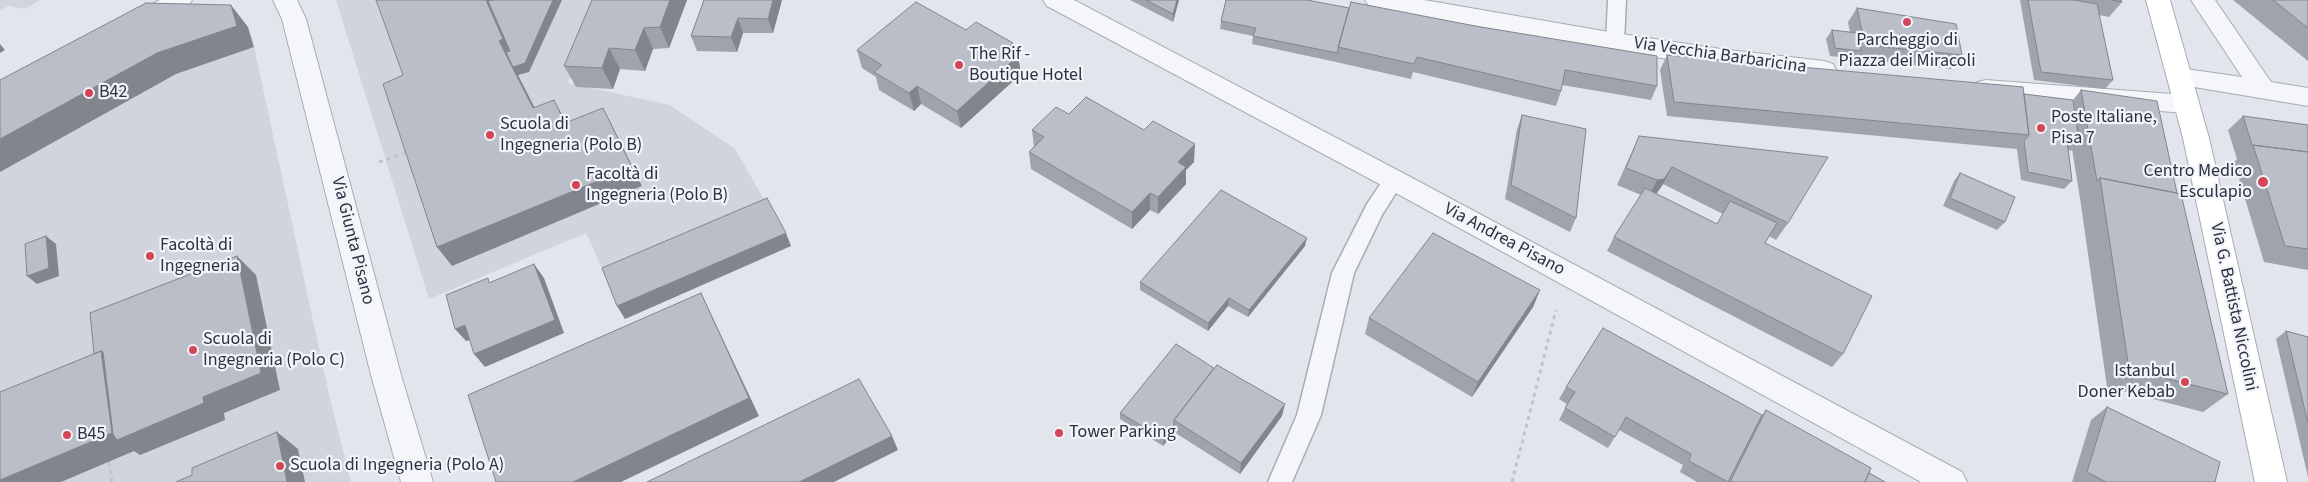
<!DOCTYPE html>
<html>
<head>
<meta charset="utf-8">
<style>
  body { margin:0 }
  canvas { display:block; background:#e2e5eb }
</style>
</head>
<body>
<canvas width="2308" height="482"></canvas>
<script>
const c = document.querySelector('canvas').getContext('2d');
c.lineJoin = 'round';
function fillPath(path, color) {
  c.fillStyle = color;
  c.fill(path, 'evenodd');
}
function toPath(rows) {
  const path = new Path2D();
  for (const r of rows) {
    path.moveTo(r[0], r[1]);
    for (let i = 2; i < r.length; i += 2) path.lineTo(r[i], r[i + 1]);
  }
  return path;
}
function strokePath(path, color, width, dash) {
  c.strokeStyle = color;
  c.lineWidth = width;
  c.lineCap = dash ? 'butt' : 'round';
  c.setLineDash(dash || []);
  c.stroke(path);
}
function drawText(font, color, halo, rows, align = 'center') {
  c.font = font + ' "Source Sans 3",sans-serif';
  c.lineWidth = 4.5;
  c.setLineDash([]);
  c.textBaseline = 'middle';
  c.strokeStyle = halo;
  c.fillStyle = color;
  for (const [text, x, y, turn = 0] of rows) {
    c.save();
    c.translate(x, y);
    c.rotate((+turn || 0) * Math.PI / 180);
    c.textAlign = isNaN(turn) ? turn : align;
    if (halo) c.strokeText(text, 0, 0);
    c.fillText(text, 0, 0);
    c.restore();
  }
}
const built = toPath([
  [0,0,40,0,25,9,9,6,0,10],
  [336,0,606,0,568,83,670,105,735,149,791,246,625,319,586,233,429,299],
  [254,47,330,399,351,482,0,482,0,113]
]);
const path = toPath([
  [379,162,410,151],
  [109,462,112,482],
  [1512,482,1556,310]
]);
const lane = toPath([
  [1608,0,1626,0,1624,42,1622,47,1615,49,1608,47,1606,42,1608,0],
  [1394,172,1401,174,1404,180,1382,215,1354,273,1321,415,1292,482,1268,482,1297,415,1332,273,1367,204,1387,174,1394,172]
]);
const street = toPath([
  [160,0,192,0,188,6,147,26,139,28,131,26,127,20,131,14,160,0],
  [273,0,297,0,306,19,401,375,433,482,401,482,371,375,282,19,273,0],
  [1043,0,1074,0,1403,173,1962,472,1967,482,1921,482,1385,187,1047,6,1043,0],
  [1365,0,1424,0,1615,33,1721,49,1824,61,1833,64,1836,70,1833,76,1824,79,1721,67,1615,51,1377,8,1369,6,1365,0],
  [2191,0,2215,0,2271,82,2308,88,2308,106,2170,83,2167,77,2170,71,2179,68,2242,77,2191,0],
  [1986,80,2186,95,2195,97,2199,104,2195,111,2186,113,1986,98,1977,96,1973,89,1977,82,1986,80]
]);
const secondary = toPath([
  [2146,0,2170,0,2209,138,2287,482,2255,482,2183,138,2146,0]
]);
const wall = toPath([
  [592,0,687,0,669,48,653,49,645,71,620,69,613,89,576,87,564,66],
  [704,0,782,0,773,33,743,33,737,52,697,51,691,36],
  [1130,0,1179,0,1173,22],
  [1226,0,1657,86,1651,100,1562,85,1561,91,1556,106,1413,72,1411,79,1336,62,1252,44,1253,36,1220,29,1221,21],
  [2020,0,2121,0,2122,2,2109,17,2099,15,2113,80,2105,89,2034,80],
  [2233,0,2308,0,2308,61],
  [1857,8,1962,55,1951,69,1830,56,1826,39,1832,30,1850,32,1848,22],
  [966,30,1018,56,1021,74,961,128,921,104,914,111,879,90,876,77,862,68,857,50],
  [1667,55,2073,100,2081,90,2177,193,2228,394,2203,412,2107,387,2080,198,2072,149,2071,151,2068,150,2072,181,2064,189,2021,180,2017,149,1667,116,1660,70],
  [1069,114,1194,162,1186,170,1186,184,1158,214,1150,210,1132,229,1031,169,1029,152,1034,146,1032,130],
  [1522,115,1576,218,1570,232,1505,199,1517,129],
  [2243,116,2308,125,2308,270,2264,262,2234,162,2237,159,2228,130],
  [1639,136,1788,223,1776,240,1769,236,1765,243,1843,354,1832,367,1607,251,1614,237,1641,195,1617,185],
  [1663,184,1723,214,1717,224,1656,194],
  [1960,173,2005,222,1997,230,1943,206,1954,181],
  [1305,246,1248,317,1228,306,1208,331,1140,290,1140,282],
  [1540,290,1533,307,1472,397,1365,334,1369,318],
  [2286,331,2308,337,2308,477,2276,339],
  [1566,387,1762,415,1766,410,1885,482,1697,482,1680,472,1683,465,1619,430,1608,448,1559,420,1567,404,1559,399],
  [2107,407,2215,482,2072,482,2091,420],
  [1120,413,1282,416,1240,474,1174,432,1163,446,1120,419]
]);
const shadedWall = toPath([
  [486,0,562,0,529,72,518,75,545,128,533,108,499,41],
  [670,0,687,0,669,48,660,27],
  [773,0,782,0,773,33,768,19],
  [1177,0,1179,0,1173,22,1173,14],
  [231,5,248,27,254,47,176,74,0,172,0,139],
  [738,18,743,33,737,52,731,37],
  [644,28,653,49,645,71,635,50],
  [1013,43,1015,59,1018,56,1021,74,961,128,957,111,1006,49],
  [0,44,5,50,0,53],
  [609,48,620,69,613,89,602,68],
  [917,86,921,104,914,111,909,93],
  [554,100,565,120,576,142,565,123],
  [603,108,642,186,452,266,437,247],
  [1195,144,1194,162,1186,170,1186,184,1158,214,1158,197,1178,162],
  [1672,167,1663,184,1655,196,1648,198,1657,180],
  [1150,193,1150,210,1132,229,1132,212],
  [786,233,791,246,625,319,617,306],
  [46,236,56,244,59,276,37,284,27,276],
  [1307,238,1305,246,1248,317,1249,310],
  [237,256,256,275,280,390,224,413,225,420,140,455,134,451,61,482,0,482,0,480,101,351],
  [534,264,544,278,564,333,485,367,474,354],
  [1540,290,1533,307,1472,397,1478,382],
  [701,293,710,312,759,416,621,482,573,482],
  [1229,298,1228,306,1208,331,1208,323],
  [465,325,476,338,466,341,455,329],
  [1285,404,1282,416,1240,474,1241,463],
  [1174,426,1174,432,1163,446,1164,439],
  [277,432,298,449,305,482,287,482],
  [892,436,898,450,834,482,799,482]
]);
const building = toPath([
  [376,0,486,0,503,39,499,41,533,108,554,100,565,123,603,108,632,167,437,247,383,84,403,75,376,0],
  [492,0,553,0,525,63,513,67,506,52,510,51,488,1,492,0],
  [592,0,670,0,660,27,644,28,635,50,609,48,602,68,564,66,592,0],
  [704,0,773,0,768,19,738,18,731,37,691,36,704,0],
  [1146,0,1177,0,1173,14,1146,0],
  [1226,0,1307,0,1349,8,1337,53,1253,36,1256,28,1221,21,1226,0],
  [2028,0,2074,0,2097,4,2113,80,2041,72,2028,0],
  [2112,0,2121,0,2122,2,2112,0],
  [2273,0,2308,0,2308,28,2273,0],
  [916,2,966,30,976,22,1013,43,1006,49,1018,56,957,111,917,86,909,93,874,72,882,65,857,50,916,2],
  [1351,2,1475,26,1657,56,1657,86,1565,70,1561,91,1417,57,1414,64,1338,47,1351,2],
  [146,3,231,5,237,26,157,53,0,139,0,80,146,3],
  [1857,8,1956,24,1962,55,1865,45,1857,8],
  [1832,30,1857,33,1861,51,1835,48,1832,30],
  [1667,55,2023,87,2029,135,1674,102,1667,55],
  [2081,90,2157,101,2177,193,2100,178,2097,181,2081,90],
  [2024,94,2073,100,2079,142,2067,140,2072,181,2028,172,2024,141,2029,135,2024,94],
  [1086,97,1144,130,1153,121,1195,144,1178,162,1186,167,1158,197,1150,193,1132,212,1029,152,1044,137,1032,130,1056,107,1069,114,1086,97],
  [1522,115,1586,129,1576,218,1511,185,1522,115],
  [2243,116,2308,125,2308,152,2252,145,2243,116],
  [1639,136,1828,157,1788,223,1672,167,1664,179,1657,180,1626,168,1639,136],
  [2253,145,2308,152,2308,249,2285,246,2253,145],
  [1960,173,2015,197,2005,222,1950,198,1960,173],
  [2100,178,2181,194,2228,394,2129,369,2100,178],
  [1645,188,1717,224,1730,201,1777,223,1765,243,1872,296,1843,354,1614,237,1645,188],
  [1221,190,1307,238,1249,310,1229,298,1208,323,1140,282,1221,190],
  [767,198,786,233,617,306,602,268,767,198],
  [1433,233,1540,290,1478,382,1369,318,1433,233],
  [46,236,49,268,27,276,25,244,46,236],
  [237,256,261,373,203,397,204,403,117,440,113,434,103,352,101,351,94,354,90,313,237,256],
  [534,264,555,320,474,354,465,325,455,329,446,295,488,278,489,283,534,264],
  [701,293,749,398,573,482,496,482,468,395,701,293],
  [1603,328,1762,415,1728,482,1689,461,1691,454,1626,417,1615,437,1565,408,1575,392,1566,387,1603,328],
  [2286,331,2308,337,2308,423,2286,331],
  [1176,344,1214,368,1174,420,1174,426,1164,439,1120,413,1176,344],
  [101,351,112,433,0,480,0,392,101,351],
  [1217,365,1285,404,1241,463,1174,420,1217,365],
  [859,379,892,436,799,482,647,482,859,379],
  [2107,407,2220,462,2215,482,2106,482,2087,472,2107,407],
  [1766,410,1871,468,1865,482,1730,482,1766,410],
  [277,432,287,482,176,482,192,475,192,468,277,432],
  [1869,473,1885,482,1865,482,1869,473]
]);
const markers = [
  [1907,22,5,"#d0475a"],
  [959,65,5,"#d0475a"],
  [89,93,5,"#d0475a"],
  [2041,128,5,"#d0475a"],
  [490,135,5,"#d0475a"],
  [2263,182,6,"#d0475a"],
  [576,185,5,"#d0475a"],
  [150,256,5,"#d0475a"],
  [193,350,5,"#d0475a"],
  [2185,382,5,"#d0475a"],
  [1059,433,5,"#d0475a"],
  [67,435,5,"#d0475a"],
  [280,466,5,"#d0475a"]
];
const poiNames = [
  ["Parcheggio di",1907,41,"center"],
  ["Piazza dei Miracoli",1907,62,"center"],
  ["The Rif -",969,55],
  ["Boutique Hotel",969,76],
  ["B42",99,93],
  ["Poste Italiane,",2051,118],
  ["Pisa 7",2051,139],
  ["Scuola di",500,125],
  ["Ingegneria (Polo B)",500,146],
  ["Centro Medico",2252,172,"right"],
  ["Esculapio",2252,193,"right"],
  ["Facoltà di",586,175],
  ["Ingegneria (Polo B)",586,196],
  ["Facoltà di",160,246],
  ["Ingegneria",160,267],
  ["Scuola di",203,340],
  ["Ingegneria (Polo C)",203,361],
  ["Istanbul",2175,372,"right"],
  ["Doner Kebab",2175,393,"right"],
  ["Tower Parking",1069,433],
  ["B45",77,435],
  ["Scuola di Ingegneria (Polo A)",290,466]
];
const streetNames = [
  ["Via Vecchia Barbaricina",1720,56,8],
  ["Via Andrea Pisano",1504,240,28],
  ["Via Giunta Pisano",352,241,76],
  ["Via G. Battista Niccolini",2233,307,78]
];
fillPath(built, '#d0d4dd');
strokePath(lane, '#a7acb5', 3);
strokePath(street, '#a7acb5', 2);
strokePath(secondary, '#a7acb5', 2);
strokePath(path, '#c0c3ca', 3, [4, 4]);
fillPath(lane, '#f5f6f9');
fillPath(street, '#f5f6f9');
fillPath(secondary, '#fff');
fillPath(wall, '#9fa3ac');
fillPath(shadedWall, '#82858c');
fillPath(building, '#b9bec8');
strokePath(building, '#82858c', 1);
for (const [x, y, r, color] of markers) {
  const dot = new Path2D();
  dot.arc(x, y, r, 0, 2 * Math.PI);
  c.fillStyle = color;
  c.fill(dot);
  strokePath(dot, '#f2f4f8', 2);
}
drawText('18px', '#2a3343', '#f2f4f8', poiNames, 'left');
drawText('18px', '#2a3343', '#f2f4f8', streetNames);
</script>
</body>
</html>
